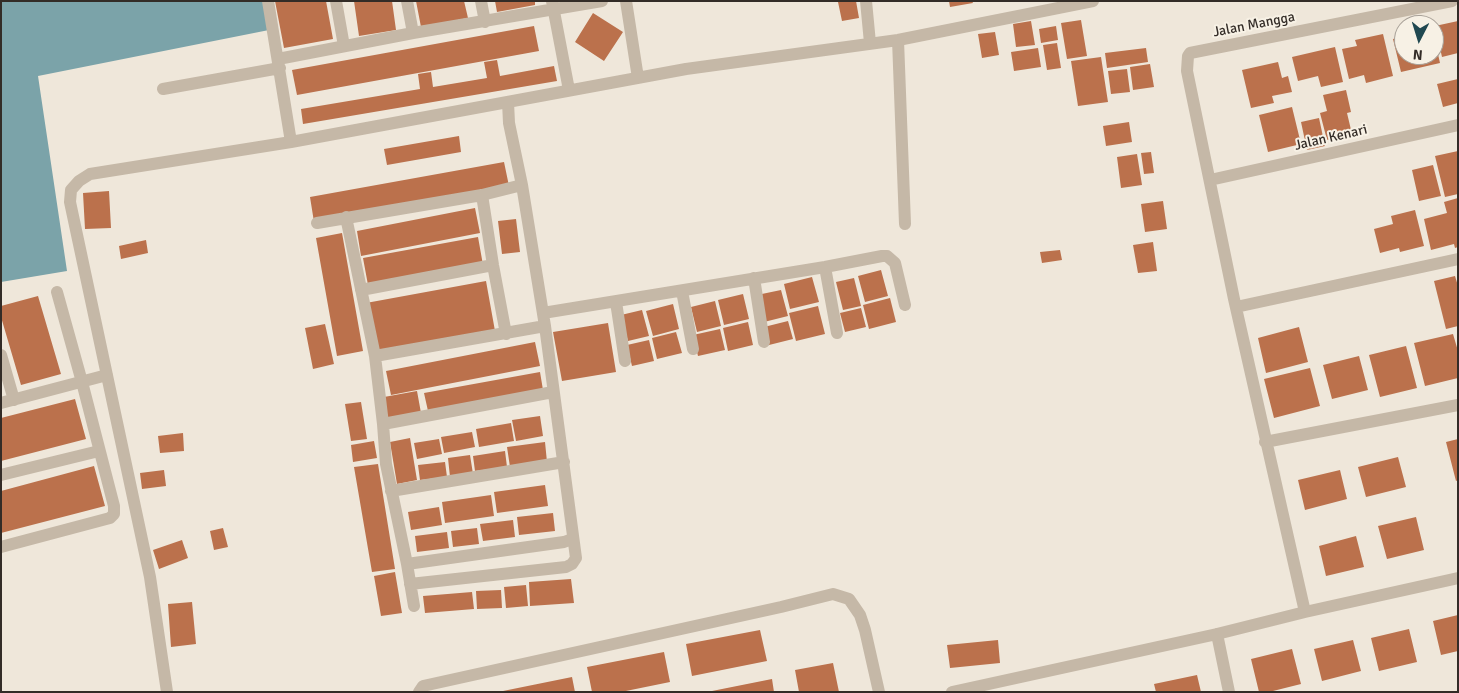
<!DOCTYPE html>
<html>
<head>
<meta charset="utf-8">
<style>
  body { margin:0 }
  #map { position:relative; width:1459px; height:693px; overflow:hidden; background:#efe7da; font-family:Signika,sans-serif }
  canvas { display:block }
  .frame { position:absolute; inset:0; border:2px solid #332c27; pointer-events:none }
  .north { position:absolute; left:1394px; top:15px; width:50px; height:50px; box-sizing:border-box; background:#f7f1e5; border:1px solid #a9a299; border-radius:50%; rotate:185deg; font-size:14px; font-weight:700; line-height:20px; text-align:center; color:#332c27 }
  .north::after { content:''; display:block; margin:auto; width:18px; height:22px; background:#204850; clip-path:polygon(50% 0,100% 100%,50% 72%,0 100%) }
</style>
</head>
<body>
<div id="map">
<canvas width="1459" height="693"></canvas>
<div class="frame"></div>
<div class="north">N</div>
</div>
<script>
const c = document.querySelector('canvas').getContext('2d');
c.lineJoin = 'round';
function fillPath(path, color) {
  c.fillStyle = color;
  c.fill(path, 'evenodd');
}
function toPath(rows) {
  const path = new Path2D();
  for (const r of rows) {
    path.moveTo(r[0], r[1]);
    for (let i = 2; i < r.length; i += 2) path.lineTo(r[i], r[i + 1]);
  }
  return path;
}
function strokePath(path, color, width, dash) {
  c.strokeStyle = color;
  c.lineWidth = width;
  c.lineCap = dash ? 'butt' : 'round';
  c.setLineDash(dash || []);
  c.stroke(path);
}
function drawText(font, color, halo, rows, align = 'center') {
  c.font = font + ' Signika,sans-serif';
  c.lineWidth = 4;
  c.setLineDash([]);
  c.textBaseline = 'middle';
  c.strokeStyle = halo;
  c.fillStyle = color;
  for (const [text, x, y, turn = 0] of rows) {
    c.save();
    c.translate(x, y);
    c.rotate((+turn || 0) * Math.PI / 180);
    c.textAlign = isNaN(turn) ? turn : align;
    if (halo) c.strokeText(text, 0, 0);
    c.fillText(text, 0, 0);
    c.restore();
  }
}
const water = toPath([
  [1,1,263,1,269,30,38,76,67,271,1,282]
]);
const building = toPath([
  [275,1,326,1,333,39,284,48],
  [354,1,392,1,396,30,359,36],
  [416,1,464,1,468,18,421,27],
  [495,1,535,1,535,5,497,12],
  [856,1,859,18,842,21,838,2],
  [949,1,972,1,973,3,950,7],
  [593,13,623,32,604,61,575,42],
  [1081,20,1087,56,1067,59,1061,23],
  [1031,21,1035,45,1016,47,1013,24],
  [1458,21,1458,53,1442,57,1435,26],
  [534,26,539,51,297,95,292,70],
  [1056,26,1058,40,1041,43,1039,29],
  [995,32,999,55,982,58,978,34],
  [1383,34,1393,76,1366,83,1364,75,1349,79,1342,49,1357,46,1355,40],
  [1404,36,1404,55,1434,55,1435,41,1440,63,1401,72,1393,39],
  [1057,43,1061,68,1047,70,1043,45],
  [1335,47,1343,82,1321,87,1318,76,1298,81,1292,57],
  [1038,48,1041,67,1014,71,1011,52],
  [1146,48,1148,62,1107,68,1105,53],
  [1101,57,1108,102,1078,106,1071,61],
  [497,60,500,76,554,66,557,81,303,124,301,109,420,89,418,74,431,72,433,87,487,78,484,62],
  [1278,62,1282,78,1288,76,1292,92,1272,96,1274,103,1251,108,1242,70],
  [1150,64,1154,87,1133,90,1130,67],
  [1127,69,1130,92,1111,94,1108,71],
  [1458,79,1458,103,1443,107,1437,84],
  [1346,90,1351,112,1347,113,1352,134,1327,140,1320,113,1327,111,1323,95],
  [1292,107,1301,144,1268,152,1259,115],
  [1319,118,1325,146,1307,150,1301,122],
  [1129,122,1132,142,1106,146,1103,126],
  [459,136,461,152,387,165,384,149],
  [1458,151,1458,194,1445,197,1435,156],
  [1151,152,1154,173,1144,174,1141,153],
  [1137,154,1142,185,1121,188,1117,157],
  [504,162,509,186,314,222,310,197],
  [1433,165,1441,196,1419,201,1412,170],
  [109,191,111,228,85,229,83,193],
  [1458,198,1458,247,1455,248,1454,244,1431,250,1424,219,1447,213,1444,202],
  [1163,201,1167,229,1145,232,1141,204],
  [475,208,480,233,361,256,357,231],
  [1415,210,1424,246,1400,252,1399,248,1380,253,1374,229,1393,224,1391,216],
  [516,219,520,252,502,254,498,221],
  [342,233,363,351,337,356,316,238],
  [478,237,483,265,368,285,363,258],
  [146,240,148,253,121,259,119,246],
  [1153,242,1157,271,1138,273,1133,245],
  [1060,250,1062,260,1042,263,1040,252],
  [881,270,888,296,865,302,858,276],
  [1455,276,1458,286,1458,326,1446,329,1434,281],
  [812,277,819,302,790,309,784,284],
  [854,278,861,306,843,310,836,282],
  [486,281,495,331,375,352,366,303],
  [781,290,788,316,764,322,757,295],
  [743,294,749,319,724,325,718,300],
  [38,296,61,374,21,385,1,317,1,306],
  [890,298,896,322,869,329,863,305],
  [715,301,721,326,697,332,691,307],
  [673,304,679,329,653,336,646,311],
  [818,306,825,334,796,341,789,313],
  [861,308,866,327,845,332,840,313],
  [642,310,649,336,628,341,621,315],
  [788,321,793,339,769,345,764,327],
  [748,322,753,345,728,351,723,328],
  [608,323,616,372,562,381,553,332],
  [325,324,334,364,313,369,305,328],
  [1299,327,1308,362,1266,373,1258,338],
  [720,329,725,350,698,356,693,335],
  [676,332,682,353,657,359,652,338],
  [1453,334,1458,351,1458,378,1425,386,1414,343],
  [649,340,654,361,632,366,627,345],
  [535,342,540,366,391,395,386,371],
  [1406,346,1417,388,1380,397,1369,355],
  [1359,356,1368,390,1332,399,1323,365],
  [1310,368,1320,406,1274,418,1264,379],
  [540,372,543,390,428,411,424,393],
  [417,391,421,413,388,419,384,397],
  [75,399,86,439,1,461,1,418],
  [361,402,367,439,351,441,345,404],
  [540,416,543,436,516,441,512,420],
  [511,423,514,441,479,447,476,429],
  [472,432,475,447,444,453,441,437],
  [183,433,184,451,160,453,158,436],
  [410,438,417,480,397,484,390,442],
  [439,439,442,454,417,459,414,443],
  [1458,439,1458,480,1456,481,1446,442],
  [374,441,377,458,353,462,351,445],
  [545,442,547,462,510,467,507,447],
  [505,451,507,467,475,471,473,456],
  [470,455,473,474,450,477,448,458],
  [1398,457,1406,487,1366,497,1358,467],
  [445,462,447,477,420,480,418,465],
  [378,464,395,569,372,572,354,467],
  [94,466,105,506,1,533,1,491],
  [164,470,166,486,142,489,140,473],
  [1340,470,1347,499,1305,510,1298,480],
  [545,485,548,506,497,513,494,492],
  [491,495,494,516,445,523,442,502],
  [439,507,442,525,411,530,408,512],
  [553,513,555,531,519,535,517,517],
  [1416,517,1424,550,1387,559,1378,526],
  [513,520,515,537,483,541,480,524],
  [223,528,228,547,214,550,210,531],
  [477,528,479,544,453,547,451,531],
  [447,532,449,548,417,552,415,536],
  [1356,536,1364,567,1326,576,1319,546],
  [182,540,188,558,159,569,153,550],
  [395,572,402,613,381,616,374,576],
  [571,579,574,603,530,606,529,582],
  [526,585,528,606,506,608,504,587],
  [501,590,502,608,477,609,476,591],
  [472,592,474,609,425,613,423,596],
  [192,602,196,644,171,647,168,604],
  [1458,615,1458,651,1441,655,1433,621],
  [1409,629,1417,662,1379,671,1371,638],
  [760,630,767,661,692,676,686,644],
  [998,640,1000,663,950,668,947,645],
  [1353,640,1361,671,1322,681,1314,649],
  [1292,649,1301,684,1269,692,1259,692,1251,659],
  [664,652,670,682,621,692,592,692,587,667],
  [833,663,839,692,799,692,795,670],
  [1197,675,1201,692,1156,692,1154,684],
  [572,677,575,692,503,692,503,691],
  [772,679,774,692,712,692,712,691]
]);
const street = toPath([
  [268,1,291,142],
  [336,1,344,46],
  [407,1,413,33],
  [481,1,485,22],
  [552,1,569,90],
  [626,1,638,78],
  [866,1,870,43],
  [898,40,905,224],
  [278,59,413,33,602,1],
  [163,89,280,68],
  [1210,180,1458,125],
  [482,195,493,265,506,334],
  [346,217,375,356,383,424,386,464,407,564,564,542,572,539],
  [317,223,482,195,522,185],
  [825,267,837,333],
  [754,278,764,342],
  [361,290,493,265],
  [682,291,693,349],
  [616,302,625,361],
  [1236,307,1458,259],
  [543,313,825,267,882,256,887,256,895,263,905,305],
  [1,355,14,400],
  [375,356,545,326],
  [1,403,107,375],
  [383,424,553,392],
  [1265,442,1458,405],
  [1,475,99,451],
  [391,491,564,462],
  [1,547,110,518,114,514,114,506,82,382,57,292],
  [407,564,414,606],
  [410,584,566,567,572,564,576,558,545,326,522,185,509,123,508,102],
  [1305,612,1234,299,1187,71,1188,56,1190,53,1452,1],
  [1217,634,1229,692],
  [167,692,150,577,70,202,71,190,79,181,90,174,291,142,686,69,898,40,1093,1],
  [419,692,423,686,781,607,833,594,849,599,860,615,865,630,879,692],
  [952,692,1217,634,1305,612,1458,578]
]);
const streetNames = [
  ["Jalan Mangga",1254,25,-11],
  ["Jalan Kenari",1331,138,-13]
];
fillPath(water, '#7ba3a9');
fillPath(building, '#bb714c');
strokePath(street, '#c5b8a7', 12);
drawText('14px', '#332c27', '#f7f1e5', streetNames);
</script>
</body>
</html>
